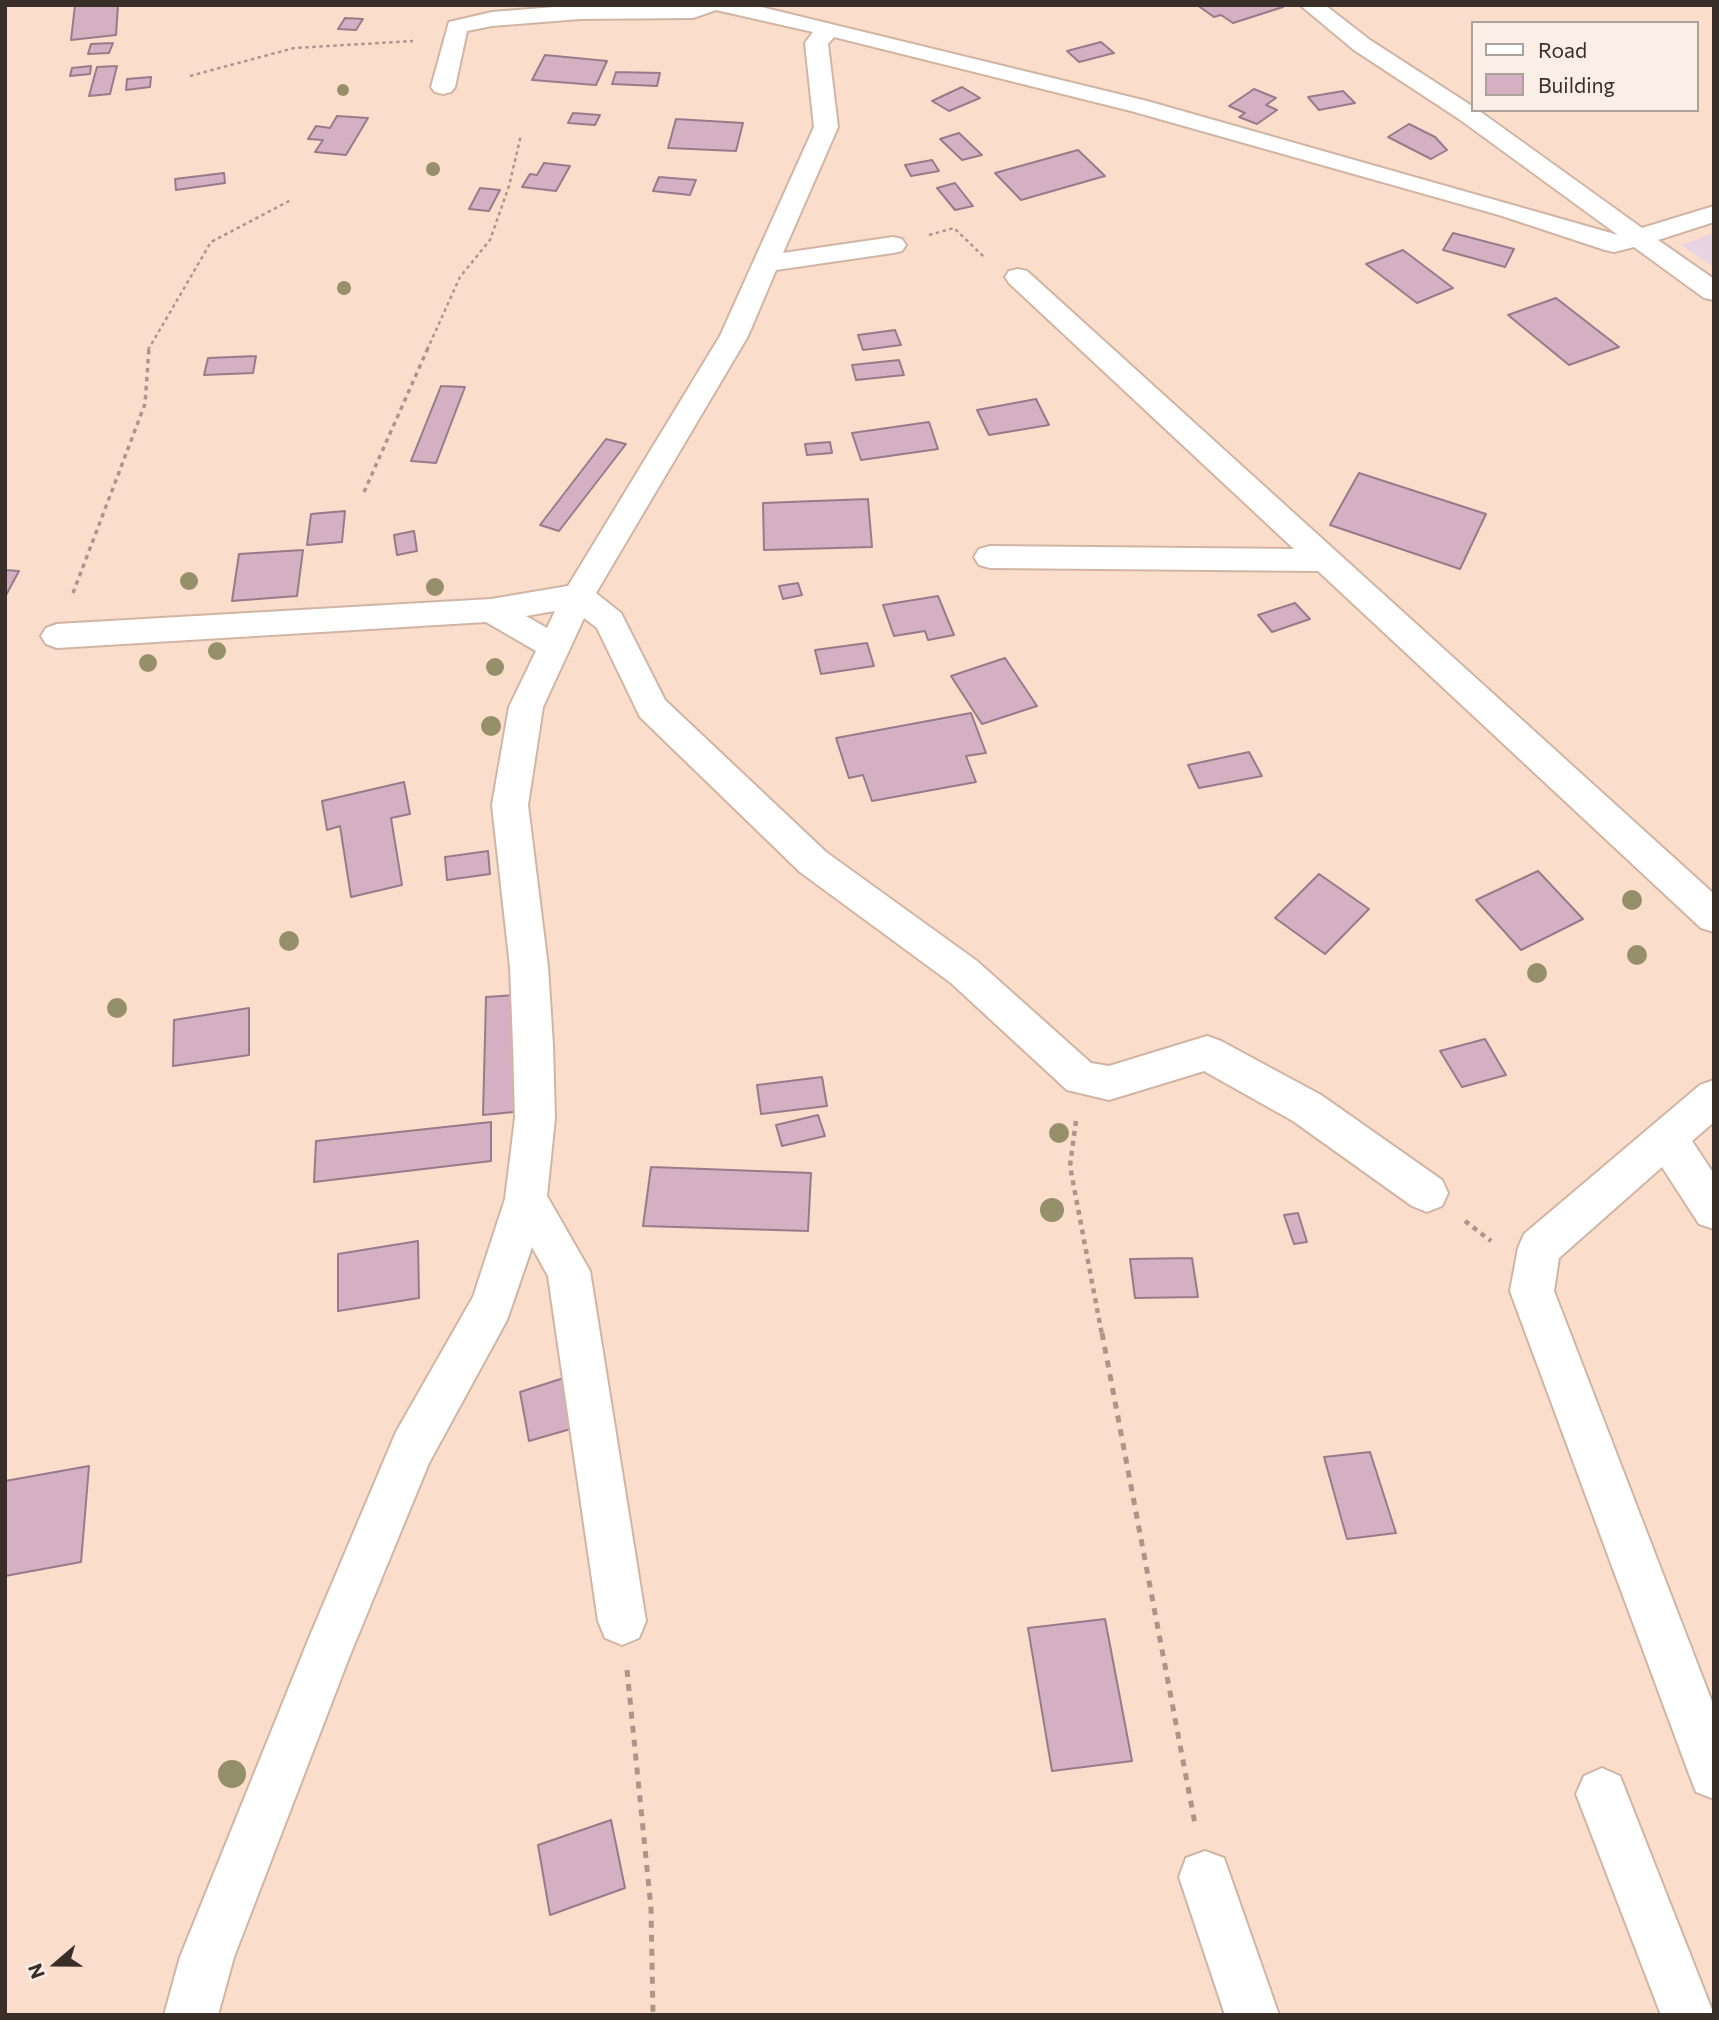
<!DOCTYPE html>
<html>
<head>
<meta charset="utf-8">
<style>
  body { margin:0 }
  #map { position:relative; width:1719px; height:2020px; overflow:hidden; background:#fbddcb; font-family:Commissioner,sans-serif }
  canvas { display:block }
  .frame { position:absolute; inset:0; border:7px solid #3a2e28; pointer-events:none }
  .legend { position:absolute; left:1471px; top:21px; width:228px; height:91px; box-sizing:border-box; background:#faeee7; border:2px solid #ada19b; margin:0; padding:9px 12px; list-style:none; font-size:21px; color:#3a2e28 }
  .legend li { display:flex; align-items:center; gap:14px; height:35px }
  .legend b { width:35px; border:2px solid #ada19b }
  .north { position:absolute; left:21px; top:1929px; width:70px; height:70px; -webkit-text-stroke:5px #faeee7; paint-order:stroke; rotate:250deg; font-size:19px; font-weight:700; line-height:28px; text-align:center; color:#3a2e28 }
  .north::after { content:''; display:block; margin:auto; width:24px; height:32px; background:#3a2e28; clip-path:polygon(50% 0,100% 100%,50% 72%,0 100%) }
</style>
</head>
<body>
<div id="map">
<canvas width="1719" height="2020"></canvas>
<div class="frame"></div>
<ul class="legend">
<li><b style="height:9px;background:#fff"></b>Road</li>
<li><b style="height:19px;background:#d5b0c3"></b>Building</li>
</ul>
<div class="north">N</div>
</div>
<script>
const c = document.querySelector('canvas').getContext('2d');
c.lineJoin = 'round';
function fillPath(path, color) {
  c.fillStyle = color;
  c.fill(path, 'evenodd');
}
function toPath(rows) {
  const path = new Path2D();
  for (const r of rows) {
    path.moveTo(r[0], r[1]);
    for (let i = 2; i < r.length; i += 2) path.lineTo(r[i], r[i + 1]);
  }
  return path;
}
function strokePath(path, color, width, dash) {
  c.strokeStyle = color;
  c.lineWidth = width;
  c.lineCap = dash ? 'butt' : 'round';
  c.setLineDash(dash || []);
  c.stroke(path);
}
const education = toPath([
  [1714,233,1714,267,1681,245]
]);
const building = toPath([
  [75,5,118,5,116,35,71,40,75,5],
  [1197,5,1280,5,1283,7,1233,23,1221,15,1214,17,1197,5],
  [345,18,363,19,356,30,338,29,345,18],
  [1101,42,1114,53,1079,62,1067,51,1101,42],
  [113,43,109,53,88,54,91,44,113,43],
  [545,55,607,61,596,85,532,80,545,55],
  [91,66,90,74,70,76,72,68,91,66],
  [117,66,110,94,89,96,97,67,117,66],
  [616,72,660,73,657,86,612,84,616,72],
  [151,77,150,87,126,90,127,79,151,77],
  [962,87,980,98,949,111,932,101,962,87],
  [1254,89,1276,98,1266,105,1277,110,1257,124,1239,117,1245,113,1229,106,1254,89],
  [1343,91,1355,103,1319,110,1308,97,1343,91],
  [573,113,600,115,595,125,568,123,573,113],
  [337,116,368,118,346,155,315,152,323,140,308,139,316,126,330,128,337,116],
  [676,119,743,123,736,151,668,148,676,119],
  [1409,124,1435,137,1447,150,1431,159,1388,137,1409,124],
  [959,133,982,155,962,160,940,139,959,133],
  [1078,150,1105,176,1021,200,995,173,1078,150],
  [932,160,939,171,911,176,905,165,932,160],
  [544,163,570,166,556,191,522,187,530,174,537,175,544,163],
  [224,173,225,183,176,190,175,179,224,173],
  [659,177,696,180,690,195,653,191,659,177],
  [955,183,973,206,955,210,937,188,955,183],
  [480,188,500,190,489,211,469,209,480,188],
  [1453,233,1514,249,1505,267,1443,250,1453,233],
  [1403,250,1453,288,1417,303,1366,264,1403,250],
  [1556,298,1619,347,1569,365,1508,315,1556,298],
  [895,330,901,345,863,350,858,335,895,330],
  [256,356,253,373,204,375,208,358,256,356],
  [899,360,904,375,856,380,852,365,899,360],
  [441,386,465,387,436,463,411,461,441,386],
  [1036,399,1049,425,989,435,977,410,1036,399],
  [929,422,938,449,861,460,852,433,929,422],
  [606,439,626,444,559,531,540,525,606,439],
  [830,442,832,453,807,455,805,444,830,442],
  [1359,473,1486,514,1460,569,1330,525,1359,473],
  [868,499,872,547,764,550,763,503,868,499],
  [345,511,342,542,307,545,311,514,345,511],
  [414,531,417,551,397,555,394,535,414,531],
  [303,550,297,596,232,601,239,554,303,550],
  [5,570,19,571,5,597,5,570],
  [798,583,802,595,783,599,779,586,798,583],
  [938,596,954,635,928,640,925,631,894,636,883,605,938,596],
  [1295,603,1310,619,1272,632,1258,615,1295,603],
  [867,643,874,666,821,674,815,650,867,643],
  [1005,658,1037,706,982,724,951,676,1005,658],
  [971,713,986,753,966,756,976,782,872,801,863,775,849,778,836,738,971,713],
  [1249,752,1262,776,1199,788,1188,765,1249,752],
  [404,782,410,814,391,818,402,885,351,897,340,826,327,830,322,801,404,782],
  [488,851,490,874,447,880,445,857,488,851],
  [1538,871,1583,919,1521,950,1476,900,1538,871],
  [1319,874,1369,909,1325,954,1275,918,1319,874],
  [516,995,514,1112,483,1115,486,997,516,995],
  [249,1008,249,1055,173,1066,174,1020,249,1008],
  [1485,1039,1506,1075,1462,1087,1440,1051,1485,1039],
  [822,1077,827,1106,761,1114,757,1085,822,1077],
  [818,1115,825,1136,782,1146,776,1125,818,1115],
  [491,1122,491,1161,314,1182,316,1141,491,1122],
  [651,1167,811,1173,808,1231,643,1226,651,1167],
  [1298,1213,1307,1242,1294,1244,1284,1215,1298,1213],
  [418,1241,419,1298,338,1311,338,1254,418,1241],
  [1192,1258,1198,1297,1135,1298,1130,1259,1192,1258],
  [570,1376,581,1426,529,1441,520,1392,570,1376],
  [1370,1452,1396,1533,1347,1539,1324,1457,1370,1452],
  [89,1466,81,1562,5,1576,5,1481,89,1466],
  [1105,1619,1132,1761,1052,1771,1028,1628,1105,1619],
  [611,1820,625,1888,550,1915,538,1845,611,1820]
]);
const pathFar3 = toPath([
  [190,76,294,48,413,41],
  [929,235,954,228,984,257],
  [148,350,211,242,291,200],
  [427,350,460,277,490,240,509,186,521,135]
]);
const pathFar2 = toPath([
  [364,492,428,348],
  [73,593,145,404,149,348]
]);
const pathFar1 = toPath([
  [1076,1121,1070,1166,1102,1335],
  [1465,1221,1491,1241]
]);
const path = toPath([
  [1102,1333,1195,1824],
  [627,1670,651,1908,653,2015]
]);
const minor = toPath([
  [580,5,753,5,1147,101,1618,235,1459,119,1354,50,1300,5,1325,5,1370,40,1472,106,1472,110,1478,110,1642,228,1714,206,1714,222,1658,240,1714,279,1714,300,1704,298,1634,247,1614,252,1605,250,1499,215,1131,111,834,37,828,44,838,127,783,253,893,237,902,239,906,245,902,251,893,253,776,270,748,336,596,593,621,613,665,700,826,852,977,961,1091,1063,1109,1066,1207,1036,1221,1041,1321,1095,1442,1180,1448,1193,1442,1206,1427,1212,1412,1206,1293,1121,1204,1071,1109,1100,1067,1090,951,983,800,872,640,717,597,628,584,618,543,707,528,805,548,967,553,1045,555,1118,547,1196,590,1271,646,1621,639,1638,622,1645,605,1638,598,1621,548,1276,532,1247,507,1320,429,1463,350,1655,234,1957,218,2015,164,2015,180,1957,309,1638,396,1432,473,1297,505,1199,515,1118,513,1045,510,967,492,805,509,707,536,651,486,622,57,648,46,644,41,636,46,628,57,624,491,599,568,586,720,336,814,127,805,43,813,32,716,10,693,18,580,19,492,26,467,31,455,87,451,92,443,94,435,92,431,87,449,22,492,12,580,5],
  [555,611,547,628,526,616,555,611],
  [1018,269,1027,271,1714,894,1714,932,1701,928,1318,571,990,568,979,565,974,557,979,549,990,546,1294,549,1009,283,1005,277,1009,271,1018,269],
  [1714,1080,1714,1122,1692,1141,1714,1174,1714,1229,1699,1224,1662,1167,1559,1258,1554,1291,1714,1707,1714,1799,1696,1792,1689,1774,1510,1291,1518,1248,1524,1234,1700,1085,1714,1080],
  [1602,1768,1620,1776,1714,2015,1661,2015,1576,1794,1584,1776,1602,1768],
  [1205,1851,1224,1858,1279,2015,1225,2015,1179,1877,1186,1858,1205,1851]
]);
const trees = [
  [343,90,6],
  [433,169,7],
  [344,288,7],
  [189,581,9],
  [435,587,9],
  [217,651,9],
  [148,663,9],
  [495,667,9],
  [491,726,10],
  [1632,900,10],
  [289,941,10],
  [1637,955,10],
  [1537,973,10],
  [117,1008,10],
  [1059,1133,10],
  [1052,1210,12],
  [232,1774,14]
];
fillPath(education, '#e8d3e0');
fillPath(building, '#d5b0c3');
strokePath(building, '#987b8a', 2);
strokePath(minor, '#d1b5a4', 4);
strokePath(pathFar3, '#ad9689', 2.5, [3.5, 3.5]);
strokePath(pathFar2, '#ad9689', 3.5, [4.5, 4.5]);
strokePath(pathFar1, '#ad9689', 4.5, [5, 5]);
strokePath(path, '#ad9689', 5, [7, 7]);
fillPath(minor, '#fff');
c.fillStyle = '#96906a';
for (const [x, y, r] of trees) {
  c.beginPath();
  c.arc(x, y, r, 0, 2 * Math.PI);
  c.fill();
}
</script>
</body>
</html>
